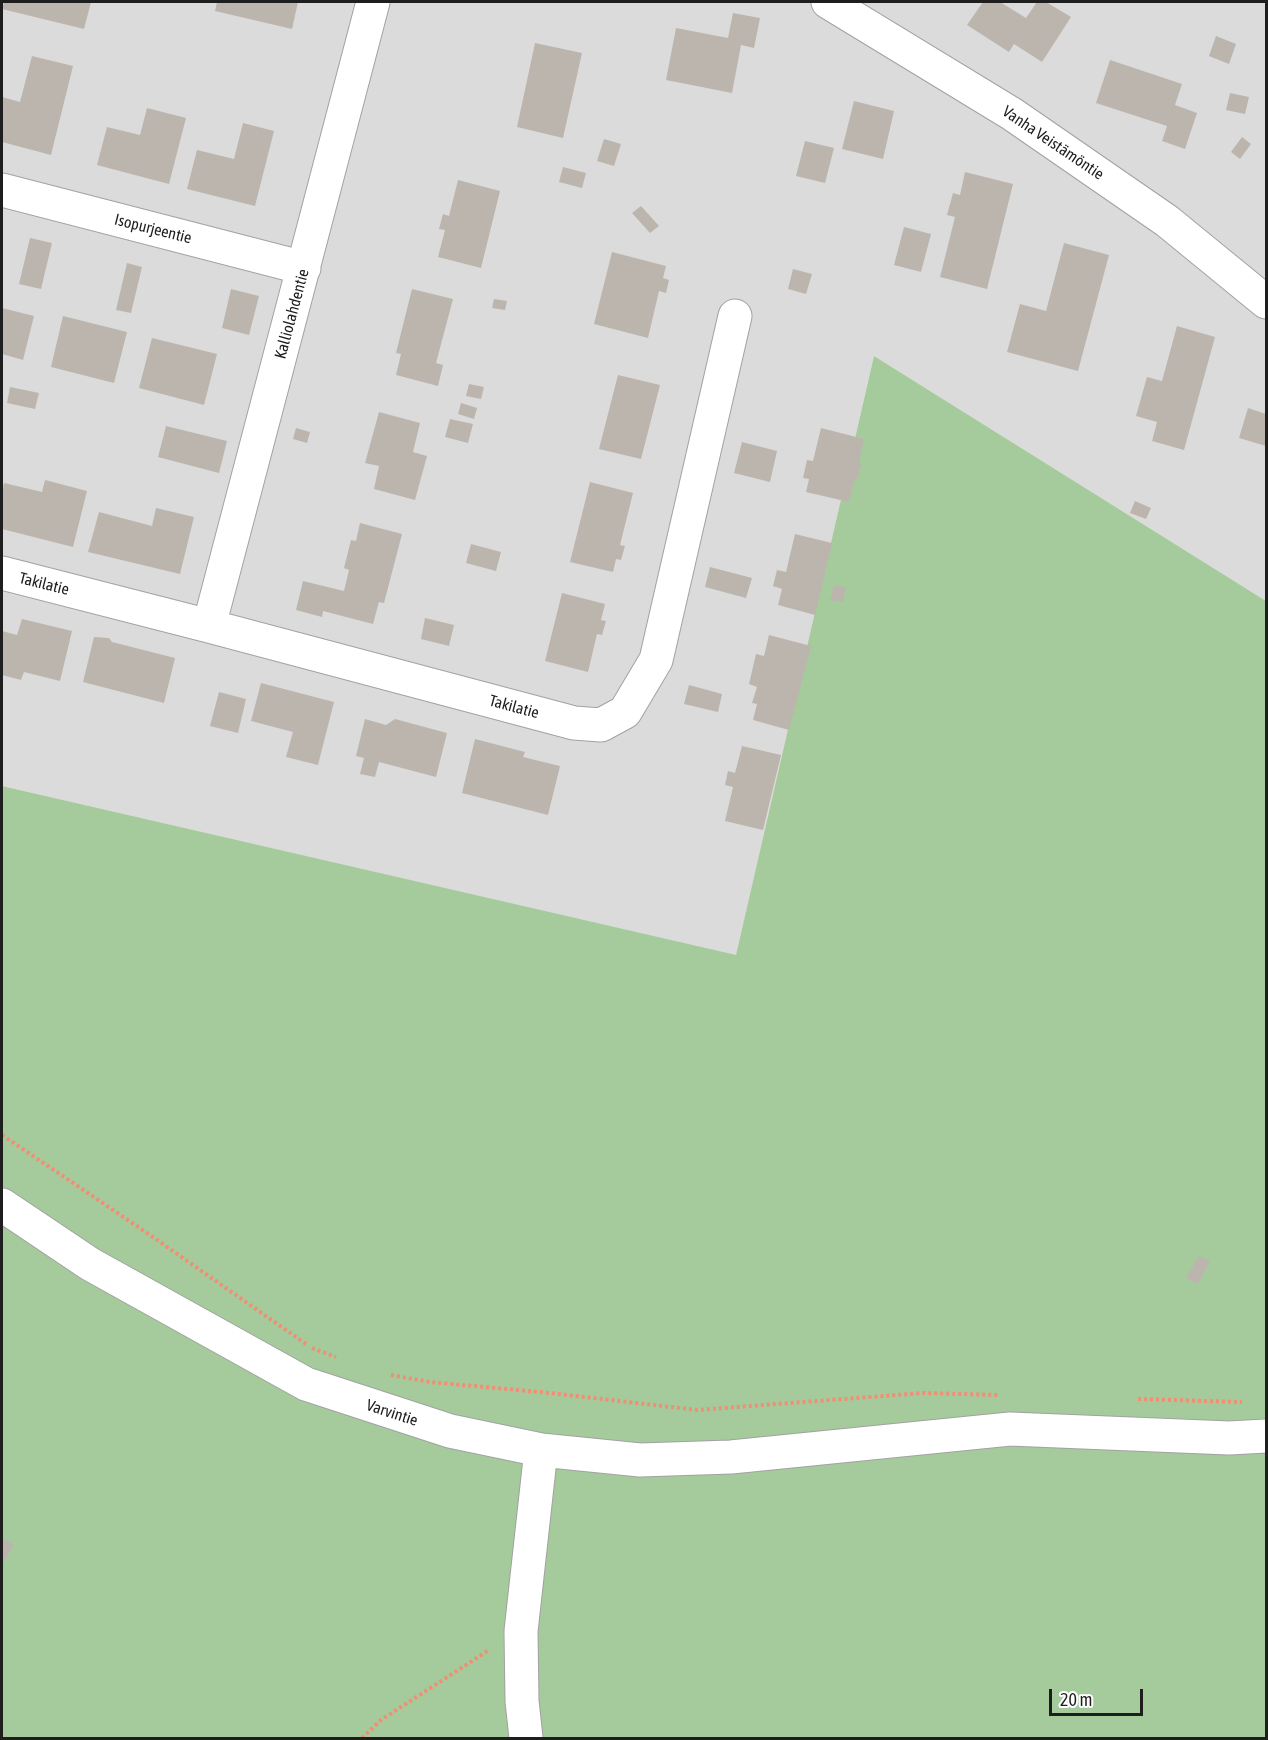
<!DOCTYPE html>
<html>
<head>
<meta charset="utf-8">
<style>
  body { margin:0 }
  #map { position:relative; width:1268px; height:1740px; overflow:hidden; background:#eeece5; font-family:"Asap Condensed",sans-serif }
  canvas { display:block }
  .frame { position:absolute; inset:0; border:3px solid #1e1e1e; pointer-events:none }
  .scale { position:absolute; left:1049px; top:1689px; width:94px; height:27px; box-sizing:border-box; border:3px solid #1e1e1e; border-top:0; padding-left:8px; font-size:18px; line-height:21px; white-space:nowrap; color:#1e1e1e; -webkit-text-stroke:4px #fff; paint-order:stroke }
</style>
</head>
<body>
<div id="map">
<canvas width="1268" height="1740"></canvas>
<div class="frame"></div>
<div class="scale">20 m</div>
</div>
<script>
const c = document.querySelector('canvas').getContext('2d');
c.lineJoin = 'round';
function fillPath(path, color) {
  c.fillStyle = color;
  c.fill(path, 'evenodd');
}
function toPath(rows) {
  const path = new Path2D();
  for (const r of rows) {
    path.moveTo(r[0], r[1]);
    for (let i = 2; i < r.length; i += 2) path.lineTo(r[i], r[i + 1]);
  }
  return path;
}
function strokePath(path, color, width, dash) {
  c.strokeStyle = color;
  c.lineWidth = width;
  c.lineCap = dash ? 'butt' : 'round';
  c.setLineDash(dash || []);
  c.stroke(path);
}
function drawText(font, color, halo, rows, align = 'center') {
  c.font = font + ' "Asap Condensed",sans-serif';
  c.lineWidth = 5;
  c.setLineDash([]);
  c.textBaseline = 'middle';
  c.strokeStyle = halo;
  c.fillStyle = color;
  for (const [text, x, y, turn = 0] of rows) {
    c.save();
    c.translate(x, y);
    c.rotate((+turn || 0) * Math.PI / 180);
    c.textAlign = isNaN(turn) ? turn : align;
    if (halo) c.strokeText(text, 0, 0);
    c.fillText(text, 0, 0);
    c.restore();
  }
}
const residential = toPath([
  [2,2,1266,2,1266,601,874,356,736,956,2,786]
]);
const forest = toPath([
  [874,356,1266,601,1266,1738,2,1738,2,786,736,955]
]);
const building = toPath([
  [4,2,91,2,84,29,2,9],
  [217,2,298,2,292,29,215,11],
  [983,2,1000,2,1026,18,1037,2,1046,2,1071,17,1042,62,1014,44,1009,52,967,25],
  [733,13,760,18,754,48,741,45,732,93,666,80,676,28,728,38],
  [1216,36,1236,44,1229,64,1209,56],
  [535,43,582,53,563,138,517,127],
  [32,56,73,66,51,155,2,142,2,97,20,102],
  [1110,60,1182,84,1175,105,1197,113,1185,149,1162,141,1167,126,1096,103],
  [1230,93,1249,97,1245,114,1226,110],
  [854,101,894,111,883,159,842,149],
  [147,108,186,118,169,184,97,165,107,127,140,135],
  [243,123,274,131,255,206,187,189,197,150,234,159],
  [1242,137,1251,144,1240,159,1231,152],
  [604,139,621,144,614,166,597,161],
  [805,141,834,148,825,183,796,176],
  [563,167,586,173,582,188,559,182],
  [965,172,1013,184,987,289,940,277,955,217,947,215,953,193,960,195],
  [458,180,500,191,481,268,438,257,445,230,439,229,443,214,449,216],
  [641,206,659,226,650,233,632,213],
  [904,227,931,234,921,272,894,265],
  [30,238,52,243,41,289,19,284],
  [1064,243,1109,255,1078,371,1007,352,1020,304,1046,311],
  [612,252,666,266,663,278,669,280,666,293,659,291,648,338,594,324],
  [127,263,142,267,131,313,116,310],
  [793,269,812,274,806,294,788,289],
  [231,289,259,296,249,335,222,328],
  [412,289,453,299,436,363,443,365,438,386,396,375,401,354,396,353],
  [494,299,507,301,505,310,492,308],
  [2,308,34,316,23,360,2,354],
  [63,316,127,332,114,383,51,367],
  [1177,326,1215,337,1184,450,1152,441,1157,422,1136,416,1147,377,1162,381],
  [152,338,217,354,204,405,139,388],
  [618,375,660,385,641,459,599,449],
  [469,384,484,387,481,399,466,396],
  [10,387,39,393,35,409,7,403],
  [461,403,477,408,474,419,458,414],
  [1248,408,1266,414,1266,446,1239,438],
  [379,412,420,423,413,452,427,456,415,500,374,489,379,466,365,463],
  [450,419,473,424,468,443,445,437],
  [166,426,227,441,219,473,158,457],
  [296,428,310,432,307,443,293,439],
  [821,428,864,439,859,462,861,465,857,479,854,481,849,502,806,492,809,479,803,478,807,460,813,461],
  [742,442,777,451,770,482,734,473],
  [45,480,87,491,73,547,2,529,2,494,4,483,42,492],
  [590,482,633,493,620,545,625,546,621,560,616,559,613,572,570,562],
  [1135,501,1151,508,1146,519,1130,513],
  [156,508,194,517,180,574,88,552,99,512,152,526],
  [360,523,402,534,384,603,379,602,373,624,323,611,322,617,296,610,303,581,344,591,349,570,344,568,351,540,356,541],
  [795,534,832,543,815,615,778,605,782,589,773,586,777,570,786,572],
  [471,544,501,552,496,571,466,563],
  [710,567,752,578,746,598,705,587],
  [834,585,846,588,843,602,830,600],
  [562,593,605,604,601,620,606,621,602,635,597,634,588,672,545,661],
  [425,618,454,625,449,646,421,639],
  [22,619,72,631,60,681,24,672,21,680,2,675,2,631,17,635],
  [769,635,811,646,789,730,753,720,757,704,752,703,757,687,749,684,756,654,764,656],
  [94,637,109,638,112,642,175,658,164,703,83,682],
  [261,683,334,702,318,765,286,757,293,732,251,721],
  [689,685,722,694,718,712,684,704],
  [219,692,246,699,238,733,210,726],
  [365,719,386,725,395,719,447,733,436,777,379,762,375,777,360,774,364,758,356,756],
  [475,739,525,752,523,757,560,766,548,815,462,793],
  [742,746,781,755,763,830,725,821,733,787,725,785,728,771,735,773],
  [1199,1256,1210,1261,1198,1284,1186,1278],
  [2,1538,14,1545,2,1565]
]);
const path = toPath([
  [2,1135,150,1235,306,1344],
  [312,1348,336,1357],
  [391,1375,430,1382,550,1393,697,1410,923,1393,999,1395],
  [1138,1399,1242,1402],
  [362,1738,381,1720,489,1650]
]);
const minor = toPath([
  [828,2,1012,114,1167,221,1266,302],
  [2,190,304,268],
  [2,573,209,626,574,723,601,725,625,712,656,660,735,316],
  [209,626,373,2],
  [2,1205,90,1264,306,1384,450,1431,541,1450,640,1460,731,1457,1010,1429,1229,1438,1266,1436],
  [526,1738,522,1701,521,1631,541,1450]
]);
const streetNames = [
  ["Vanha Veistämöntie",1053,143,34],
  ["Isopurjeentie",153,229,14],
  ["Kalliolahdentie",292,314,-75],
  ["Takilatie",44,584,14],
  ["Takilatie",514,707,15],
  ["Varvintie",392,1413,18]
];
fillPath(residential, '#dcdbdb');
fillPath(forest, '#a5cb9c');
fillPath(building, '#bbb5ae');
strokePath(minor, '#a2a2a2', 35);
strokePath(path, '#f18e74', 4, [3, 3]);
strokePath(minor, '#fff', 33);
drawText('16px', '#1e1e1e', '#fff', streetNames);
</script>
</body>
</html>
